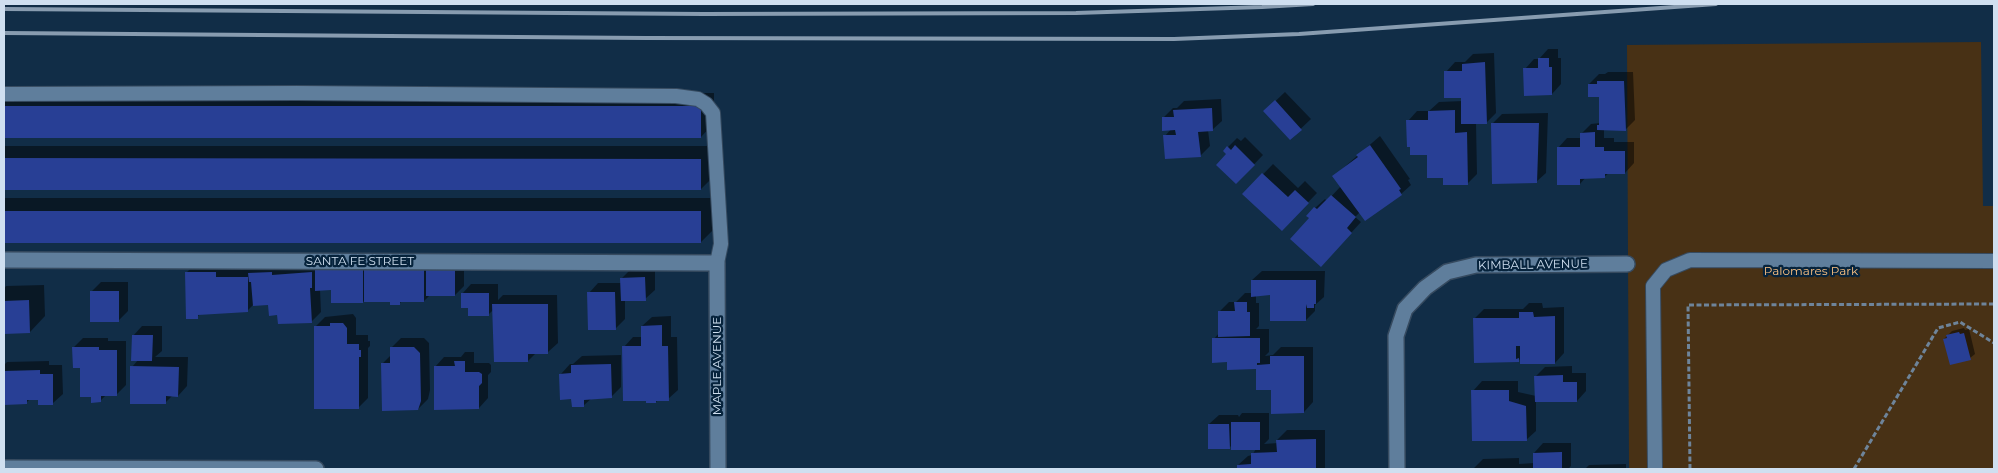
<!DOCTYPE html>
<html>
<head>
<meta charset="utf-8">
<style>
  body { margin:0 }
  #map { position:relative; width:1998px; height:473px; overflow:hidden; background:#112d47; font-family:Montserrat,sans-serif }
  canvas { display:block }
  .frame { position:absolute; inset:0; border:5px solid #cfdff0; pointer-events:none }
</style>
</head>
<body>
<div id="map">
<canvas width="1998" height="473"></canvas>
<div class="frame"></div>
</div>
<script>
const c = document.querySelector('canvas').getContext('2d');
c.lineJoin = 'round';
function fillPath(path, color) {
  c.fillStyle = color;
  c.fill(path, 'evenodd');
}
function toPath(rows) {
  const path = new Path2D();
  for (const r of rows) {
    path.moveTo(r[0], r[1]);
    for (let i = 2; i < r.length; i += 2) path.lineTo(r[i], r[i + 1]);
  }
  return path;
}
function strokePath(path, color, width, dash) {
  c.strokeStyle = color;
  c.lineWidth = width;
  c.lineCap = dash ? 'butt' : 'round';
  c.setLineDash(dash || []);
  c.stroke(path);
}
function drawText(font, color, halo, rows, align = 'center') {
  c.font = font + ' Montserrat,sans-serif';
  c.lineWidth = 4.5;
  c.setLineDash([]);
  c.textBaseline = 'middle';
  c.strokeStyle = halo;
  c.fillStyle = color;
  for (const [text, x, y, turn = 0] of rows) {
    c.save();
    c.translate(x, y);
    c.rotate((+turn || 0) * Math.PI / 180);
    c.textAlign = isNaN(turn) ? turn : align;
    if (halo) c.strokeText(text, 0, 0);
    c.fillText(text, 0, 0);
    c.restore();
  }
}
const green = toPath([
  [1981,42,1983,206,1994,206,1994,469,1629,469,1627,45]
]);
const shadow = toPath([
  [1548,49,1558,49,1558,58,1561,58,1561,84,1552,94,1525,69,1534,59,1539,59],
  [1494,53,1496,113,1486,123,1476,123,1477,174,1467,184,1429,153,1408,121,1417,111,1429,111,1439,102,1463,101,1463,97,1446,72,1455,62,1465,62,1473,54],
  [1608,72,1633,72,1635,120,1625,130,1604,130,1604,138,1614,138,1614,142,1634,142,1634,163,1625,173,1609,173,1604,177,1586,177,1580,184,1558,148,1567,138,1581,138,1581,134,1591,124,1600,123,1600,96,1589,84,1599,74,1605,74],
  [1285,92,1311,119,1291,138,1265,111],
  [4,93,714,93,714,123,701,137,4,137],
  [1221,99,1222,121,1212,130,1208,130,1210,146,1200,156,1165,136,1171,129,1163,118,1173,108,1177,108,1184,101],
  [1548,113,1546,173,1536,182,1492,124,1502,114],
  [1380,136,1410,179,1408,180,1411,185,1401,194,1360,212,1355,217,1361,222,1330,256,1311,218,1315,208,1325,199,1327,201,1341,186,1334,176],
  [1245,137,1263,155,1236,183,1228,154,1228,147,1237,138,1241,141],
  [4,146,714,146,714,176,701,189,4,188],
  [1273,164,1298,188,1305,181,1317,193,1291,220,1244,194],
  [4,198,714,198,714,229,701,242,4,242],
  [464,260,464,286,455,295,430,295,424,301,402,301,399,304,392,301,366,299,363,302,332,289,320,289,321,312,311,322,279,314,270,304,253,305,247,311,201,313,197,317,187,272,196,263],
  [655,268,655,290,645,299,625,300,625,319,615,329,589,293,598,283,622,283,622,278,631,269],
  [1262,271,1325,271,1324,297,1315,305,1315,311,1306,320,1271,294,1256,295,1256,303,1259,303,1259,326,1256,329,1269,329,1269,352,1265,356,1273,355,1281,347,1313,347,1313,402,1304,412,1272,389,1257,368,1228,361,1214,339,1219,333,1219,312,1229,302,1236,302,1245,293,1252,293,1252,280],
  [101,282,128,282,128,311,118,321,91,292],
  [471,284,498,284,498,300,503,295,557,295,558,343,548,352,536,353,528,361,494,309,488,315,470,307,462,294],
  [44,285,45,316,30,332,4,333,4,289,6,286],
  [1529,303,1542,303,1543,308,1564,307,1564,353,1555,363,1521,358,1518,361,1474,319,1484,309,1523,309],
  [353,314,356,318,356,335,368,335,368,341,370,341,370,346,368,348,368,398,358,408,316,326,325,317],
  [671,316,671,337,677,337,678,390,668,399,659,399,656,402,624,347,633,337,642,337,642,326,652,317],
  [142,326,162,326,162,351,155,357,188,357,187,386,178,396,173,395,165,403,132,367,138,360,133,336],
  [1964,328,1965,330,1969,329,1975,354,1970,358,1944,339,1952,331],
  [83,338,108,338,108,341,126,341,126,385,116,395,106,395,100,401,92,396,73,348],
  [401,338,424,338,429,343,430,390,428,399,418,409,382,364,391,355,391,348],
  [465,352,474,352,474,363,489,363,491,365,491,372,488,375,488,398,479,408,435,367,444,357,461,357],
  [621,355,621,387,611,397,592,398,583,406,572,398,561,374,570,364,573,364,582,356],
  [49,361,49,365,62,365,63,394,53,403,39,399,30,399,26,403,4,403,4,365,7,362],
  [1572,366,1572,373,1586,373,1586,391,1577,401,1536,401,1536,431,1526,440,1473,391,1482,381,1518,381,1518,392,1536,396,1535,377,1545,367],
  [1242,413,1269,413,1269,439,1264,444,1278,443,1277,440,1287,430,1325,430,1325,469,1239,469,1238,465,1248,456,1252,455,1256,449,1233,444,1229,448,1209,424,1219,415,1238,415,1239,417],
  [1543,443,1571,443,1571,466,1568,469,1473,469,1483,459,1519,458,1519,464,1534,463,1534,453],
  [1626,464,1626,469,1585,469,1589,465]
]);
const building = toPath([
  [1538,58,1549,58,1549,67,1552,67,1552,95,1524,96,1523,68,1538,68],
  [1485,62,1487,124,1461,124,1461,98,1444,98,1444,71,1462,71,1462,64],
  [1597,81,1624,81,1626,131,1597,130,1597,125,1599,125,1599,97,1588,97,1588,84,1597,84],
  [1275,100,1302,130,1290,140,1263,111],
  [4,106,701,106,701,138,4,138],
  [1212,108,1213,131,1198,132,1201,157,1165,159,1163,135,1176,135,1175,130,1162,131,1162,117,1174,117,1173,110],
  [1455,110,1455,133,1467,132,1468,185,1443,185,1443,178,1427,178,1427,155,1410,155,1410,147,1407,147,1406,120,1428,120,1428,111],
  [1491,123,1539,123,1537,183,1492,184],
  [1595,132,1595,147,1604,147,1604,151,1625,151,1625,174,1605,174,1605,178,1580,179,1580,185,1557,185,1557,147,1580,147,1580,133],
  [1235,145,1255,165,1236,184,1216,165,1226,154,1223,151,1227,146,1231,150],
  [1370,145,1401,189,1399,190,1402,195,1365,221,1332,176,1358,157,1356,155],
  [4,158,701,159,701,190,4,190],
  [1262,173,1288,197,1295,190,1309,203,1282,231,1242,194],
  [1331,195,1356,217,1347,228,1352,233,1321,267,1290,239,1309,218,1306,216,1314,207,1317,209],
  [4,211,701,211,701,243,4,243],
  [426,269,455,269,455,296,426,296],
  [315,270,363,270,363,303,331,303,331,290,315,291],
  [364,270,424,270,424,302,400,302,400,305,390,305,390,302,364,302],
  [185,272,216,272,216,277,248,277,248,312,198,315,198,319,186,319],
  [272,272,272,275,312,272,312,288,310,288,312,323,278,324,277,315,269,316,268,305,253,306,251,282,249,282,248,273],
  [645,277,646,301,621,301,620,278],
  [1251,280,1316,280,1316,304,1314,304,1314,308,1307,308,1306,304,1306,321,1270,321,1270,295,1251,297],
  [90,291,119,291,119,322,90,322],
  [587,292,615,292,616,330,588,330],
  [461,293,489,293,489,316,468,316,468,308,461,308],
  [29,300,30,333,4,334,4,301],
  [1234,302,1247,302,1247,312,1250,312,1250,336,1218,337,1218,311,1235,311],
  [492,304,548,304,548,354,528,354,528,362,494,362],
  [1519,312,1533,312,1534,317,1555,316,1555,364,1520,364,1520,346,1516,346,1516,359,1519,358,1519,362,1474,363,1473,318,1519,318],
  [330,323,343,323,347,328,347,344,359,344,359,350,361,350,361,357,359,357,359,409,314,409,314,326,330,326],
  [662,325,662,346,668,346,669,401,656,401,656,403,646,403,646,401,623,401,622,346,641,346,641,326],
  [1959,332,1960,334,1964,333,1971,360,1950,365,1943,339,1947,338,1946,335],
  [132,335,153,335,152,361,131,361],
  [1212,338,1260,338,1260,363,1257,363,1257,365,1270,364,1270,356,1304,356,1304,413,1271,414,1271,390,1256,390,1256,369,1227,370,1227,362,1212,363],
  [72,347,99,347,99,350,117,350,117,396,101,396,101,402,91,403,91,397,80,397,80,368,73,368],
  [390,347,414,347,420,353,421,401,418,410,382,411,381,363,390,363],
  [454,361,465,361,465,372,479,372,482,374,482,383,479,386,479,409,434,410,434,366,455,366],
  [611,364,612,398,584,400,584,407,572,407,571,399,560,400,559,374,571,373,571,365],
  [130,366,179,367,178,397,166,396,166,404,130,404],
  [40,370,40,374,53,374,53,405,38,405,38,400,27,400,27,404,4,405,4,371],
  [1563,375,1563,382,1577,382,1577,402,1535,402,1534,376],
  [1471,390,1509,390,1509,401,1526,406,1527,441,1472,441],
  [1231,422,1260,422,1260,450,1231,450],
  [1208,424,1229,424,1230,449,1208,449],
  [1316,439,1316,469,1237,469,1237,465,1251,464,1251,453,1277,452,1276,440],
  [1562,452,1562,469,1533,469,1533,453]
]);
const path = toPath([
  [1690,469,1688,305,1994,304],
  [1854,469,1938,328,1960,322,1994,343]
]);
const lane = toPath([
  [4,94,297,93,676,96,698,99,706,104,713,113,721,244,717,263],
  [1655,469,1653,286,1666,270,1690,260,1994,261]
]);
const street = toPath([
  [4,260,717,263,718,469],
  [4,468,316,469],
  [1397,469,1396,336,1405,309,1425,288,1447,272,1476,265,1627,264]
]);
const rail = toPath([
  [4,9,704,14,1076,13,1262,7,1313,4],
  [4,33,646,38,1174,39,1299,34,1716,4]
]);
const streetNames = [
  ["SANTA FE STREET",360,261],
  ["KIMBALL AVENUE",1533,265,-1],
  ["MAPLE AVENUE",717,366,-90]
];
const parkNames = [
  ["Palomares Park",1811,271]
];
fillPath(green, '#483115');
fillPath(shadow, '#0007');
fillPath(building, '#283f95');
strokePath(lane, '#364a5f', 16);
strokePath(street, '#364a5f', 18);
strokePath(path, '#6e849a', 3, [5, 2.5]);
strokePath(lane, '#5f7e9c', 14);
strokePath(street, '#5f7e9c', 15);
strokePath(rail, '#889cb0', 4);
drawText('12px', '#cfdff0', '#06233c', streetNames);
drawText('12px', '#fbc182', '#06233c', parkNames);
</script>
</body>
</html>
